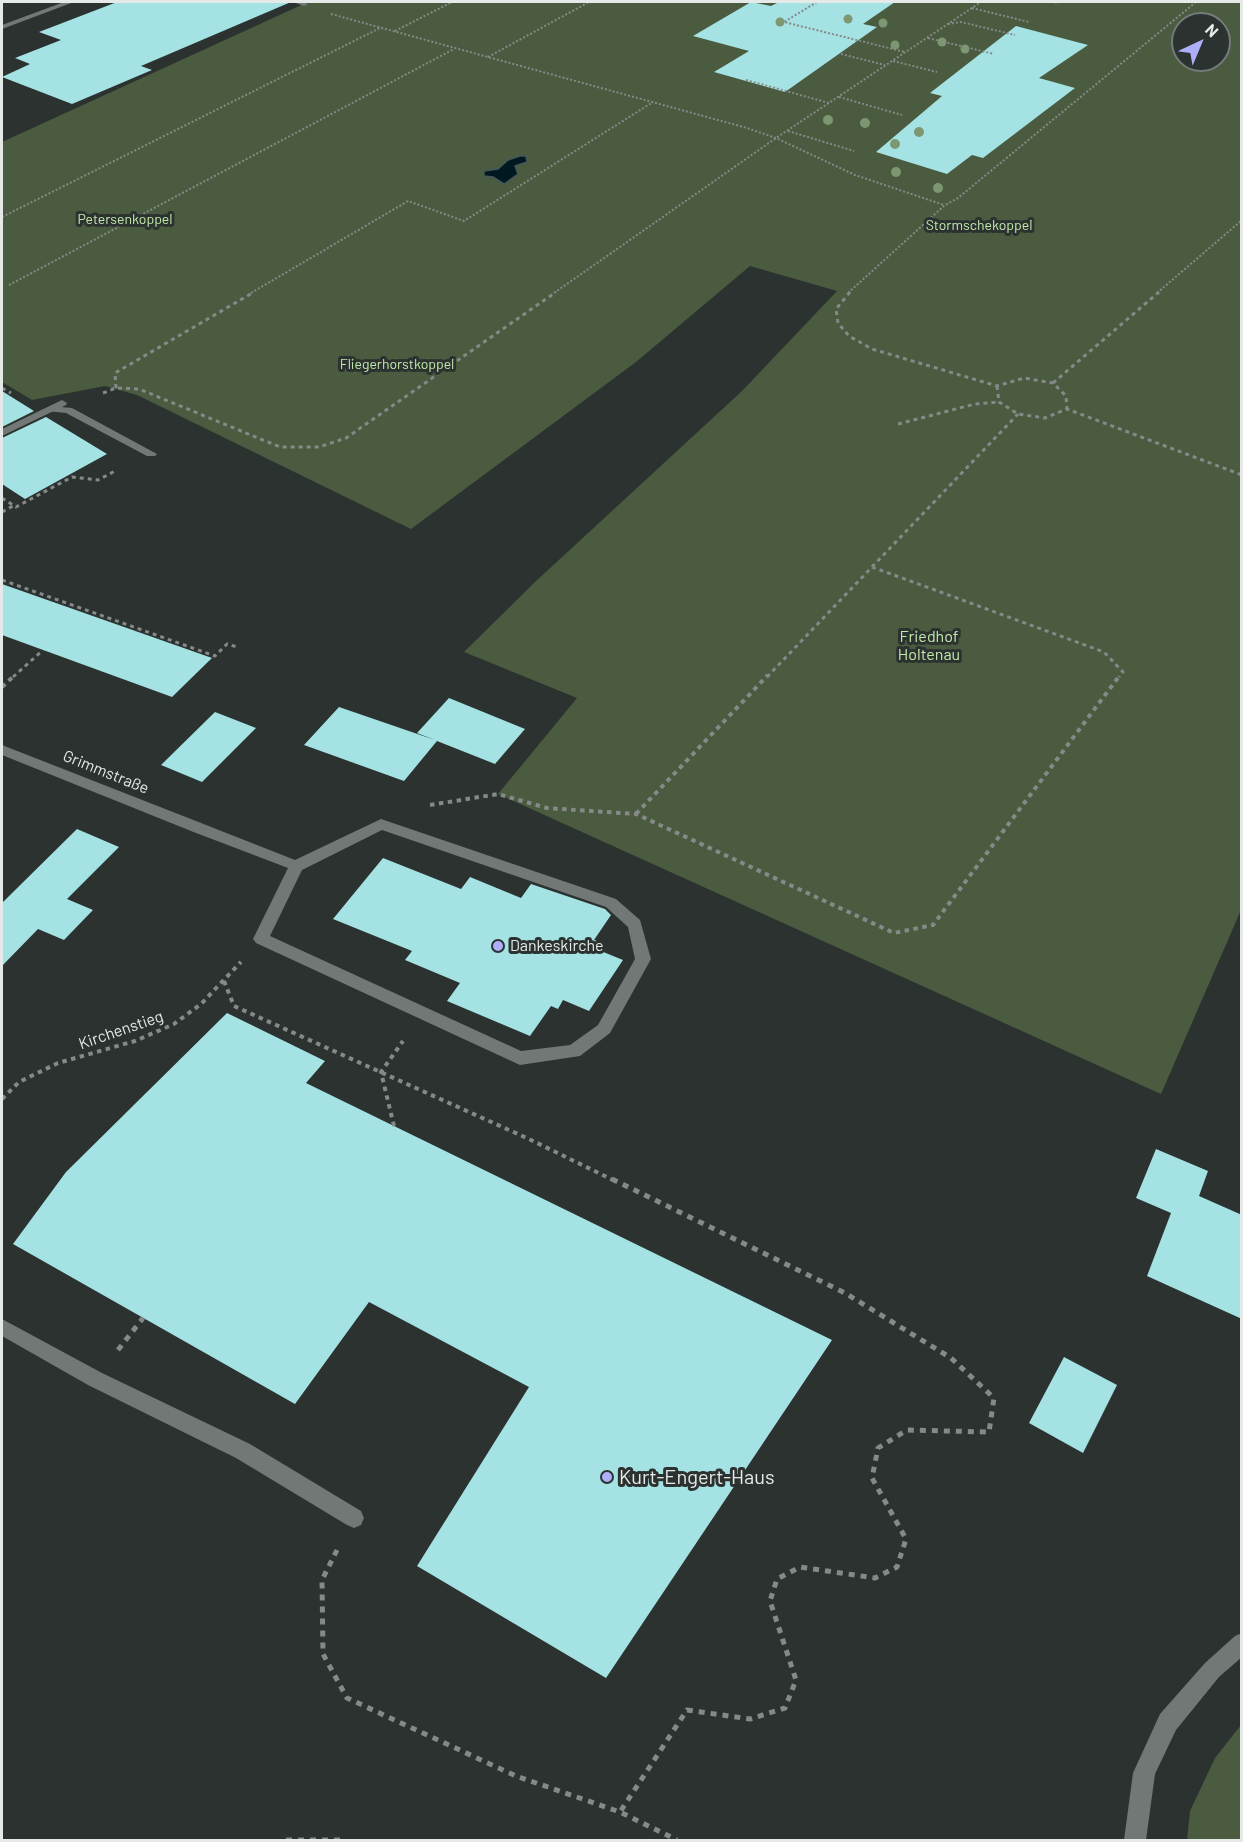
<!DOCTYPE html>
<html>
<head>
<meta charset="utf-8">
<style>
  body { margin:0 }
  #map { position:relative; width:1243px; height:1842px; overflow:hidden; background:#2b3230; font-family:Barlow,sans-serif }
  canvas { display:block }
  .frame { position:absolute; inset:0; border:3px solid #e5e9e8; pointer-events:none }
  .north { position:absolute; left:1171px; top:12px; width:60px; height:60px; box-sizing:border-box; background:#2b3230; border:2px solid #757b7a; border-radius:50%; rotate:44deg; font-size:16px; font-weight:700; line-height:24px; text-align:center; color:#e5e9e8 }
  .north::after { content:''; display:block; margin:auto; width:21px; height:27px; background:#adaffb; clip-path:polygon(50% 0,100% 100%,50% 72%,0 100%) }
</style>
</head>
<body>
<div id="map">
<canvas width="1243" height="1842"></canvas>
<div class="frame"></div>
<div class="north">N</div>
</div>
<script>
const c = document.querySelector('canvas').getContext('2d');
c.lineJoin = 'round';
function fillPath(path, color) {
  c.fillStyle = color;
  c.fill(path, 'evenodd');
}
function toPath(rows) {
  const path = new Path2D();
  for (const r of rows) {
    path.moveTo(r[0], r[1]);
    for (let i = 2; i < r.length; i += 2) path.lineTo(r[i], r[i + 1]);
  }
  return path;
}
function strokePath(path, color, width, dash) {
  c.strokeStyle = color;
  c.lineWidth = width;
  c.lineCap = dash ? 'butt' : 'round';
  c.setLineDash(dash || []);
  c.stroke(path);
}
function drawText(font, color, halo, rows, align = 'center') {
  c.font = font + ' Barlow,sans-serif';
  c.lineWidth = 6;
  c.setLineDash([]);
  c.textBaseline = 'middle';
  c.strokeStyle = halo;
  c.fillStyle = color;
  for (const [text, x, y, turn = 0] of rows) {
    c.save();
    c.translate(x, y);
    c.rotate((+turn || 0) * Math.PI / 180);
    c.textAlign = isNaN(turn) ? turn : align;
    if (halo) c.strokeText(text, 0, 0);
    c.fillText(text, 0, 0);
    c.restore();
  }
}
const green = toPath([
  [308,2,1241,2,1241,910,1161,1094,498,794,577,698,464,652,535,582,742,391,837,291,750,266,636,362,411,529,137,395,105,386,32,400,2,382,2,142],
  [1183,24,1219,24,1219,60,1183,60],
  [1241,1725,1241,1840,1187,1840,1190,1811,1215,1758]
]);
const water = toPath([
  [520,156,526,156,527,162,515,166,518,174,504,184,493,177,484,176,484,171,498,169,508,160,520,156]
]);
const building = toPath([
  [117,2,291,2,141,66,152,70,72,104,2,77,30,64,15,58,61,40,39,32],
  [751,2,771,6,779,2,895,2,863,24,877,27,785,92,714,72,749,51,693,36],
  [1016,26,1088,45,1039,78,1075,88,983,158,972,155,947,174,876,152,942,96,930,93],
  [2,391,34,411,2,427],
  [46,417,107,454,25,499,2,484,2,438],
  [2,584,178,646,212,658,172,697,2,635],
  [449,698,525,729,495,764,437,741,404,781,304,745,339,707,435,740,417,733],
  [215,712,256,728,202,782,161,765],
  [77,829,119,847,67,899,93,910,64,940,38,929,2,966,2,903],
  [383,858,461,889,470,877,521,898,531,884,605,909,611,915,594,940,601,942,596,949,623,960,589,1011,563,1000,558,1009,551,1006,530,1036,447,1001,460,983,405,960,412,951,333,919],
  [227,1013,325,1061,306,1083,832,1340,606,1678,417,1566,529,1387,369,1302,295,1404,13,1244,66,1172],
  [1156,1149,1208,1171,1199,1196,1242,1215,1242,1319,1147,1276,1171,1213,1136,1198],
  [1064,1357,1117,1385,1083,1453,1029,1423]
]);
const pathFar3 = toPath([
  [817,2,784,22,905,52],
  [1054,2,1058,4],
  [972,8,1029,22],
  [331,14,747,128,776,138,855,175,944,205],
  [948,24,961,22,1015,35],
  [395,31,452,2],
  [928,38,994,54],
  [841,54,885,65],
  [488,57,589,2],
  [893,61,937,72],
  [746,80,829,103],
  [839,97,902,115],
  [788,131,854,151],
  [2,217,380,28],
  [9,285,454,49],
  [251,293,408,201,464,221,653,102],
  [554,293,776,138,981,2],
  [848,293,945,205,958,198,1196,2],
  [1157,293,1242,220]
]);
const pathFar2 = toPath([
  [850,292,836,309,838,323,849,336,872,349,997,386,1024,378,1053,383,1066,396,1067,409],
  [1053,383,1159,292],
  [997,386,999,402,1018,414,1045,418,1067,409,1242,475],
  [2,388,11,393],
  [116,388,115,373,254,292],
  [103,393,116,388,139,389,280,447,319,447,346,438,556,292],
  [898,424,975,404,999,402],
  [2,498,16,507,72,477,98,480,115,471],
  [2,512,13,506],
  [872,567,1104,652,1123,672,1119,677],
  [2,580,215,656,227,644,237,647],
  [13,677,43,650],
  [767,677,1018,414]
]);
const pathFar1 = toPath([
  [2,687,15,675],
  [430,805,498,794,547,808,636,814,894,933,933,925,1120,675],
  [636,814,768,675],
  [224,981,234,1006,529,1139,615,1181],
  [2,1099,19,1082,58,1063,135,1041,174,1024,201,1004,241,962],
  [394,1126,381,1072,403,1041]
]);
const path = toPath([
  [612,1179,845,1293,951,1358,994,1398,989,1432,907,1430,878,1448,872,1478,906,1539,897,1567,875,1578,800,1567,777,1579,770,1601,796,1680,785,1708,750,1719,687,1710,620,1812],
  [118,1350,143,1318],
  [337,1550,322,1580,323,1654,347,1698,516,1776,620,1812,677,1840],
  [286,1840,340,1840]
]);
const service = toPath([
  [50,406,72,408,157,454,155,456,147,456,66,413,46,411,45,409,50,406],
  [381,819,616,899,640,920,651,959,610,1033,580,1056,520,1065,256,943,253,939,288,868,191,831,189,827,196,822,201,823,295,860,381,819],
  [382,830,606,907,628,927,635,959,598,1025,570,1045,521,1051,270,936,302,870,382,830],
  [2,1319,102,1373,250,1444,361,1511,364,1518,361,1525,354,1528,347,1525,236,1458,88,1385,2,1336,2,1319]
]);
const minor = toPath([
  [64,2,74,2,2,29,2,25,64,2],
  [293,2,303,2,308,4,304,6,293,2],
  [62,400,67,403,66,405,2,436,2,429,62,400],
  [2,745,201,823,203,827,196,832,191,831,2,755,2,745],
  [1242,1633,1242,1657,1219,1677,1176,1730,1155,1774,1146,1840,1124,1840,1133,1773,1160,1714,1205,1663,1235,1636,1242,1633]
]);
const trees = [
  [848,19,4.5],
  [780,22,4.5],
  [883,23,4.5],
  [942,42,4.5],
  [895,45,4.5],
  [965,49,4.5],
  [828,120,5],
  [865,123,5],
  [919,132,5],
  [895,144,5],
  [896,172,5],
  [938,188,5]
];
const markers = [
  [498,946,6,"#adaffb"],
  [607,1477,6,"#adaffb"]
];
const farParknames = [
  ["Petersenkoppel",125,219],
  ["Stormschekoppel",979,225],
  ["Fliegerhorstkoppel",397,364]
];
const parkNames = [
  ["Friedhof",929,637],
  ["Holtenau",929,655]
];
const streetNames = [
  ["Grimmstraße",106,772,22],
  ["Kirchenstieg",121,1030,-19]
];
const poiNames = [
  ["Dankeskirche",510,946]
];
const nearPoinames = [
  ["Kurt-Engert-Haus",619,1477]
];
fillPath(green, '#4a5b3f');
fillPath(water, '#00181f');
strokePath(water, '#45575b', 1.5);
fillPath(building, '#a4e2e3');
strokePath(pathFar3, '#858a89', 2, [2, 2]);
strokePath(pathFar2, '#858a89', 3, [4, 4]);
strokePath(pathFar1, '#858a89', 4, [4.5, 4.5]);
strokePath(path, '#858a89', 5, [6, 6]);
fillPath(service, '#717876');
fillPath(minor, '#717876');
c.fillStyle = '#7e9773';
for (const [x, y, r] of trees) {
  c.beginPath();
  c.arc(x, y, r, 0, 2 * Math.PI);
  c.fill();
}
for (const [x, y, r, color] of markers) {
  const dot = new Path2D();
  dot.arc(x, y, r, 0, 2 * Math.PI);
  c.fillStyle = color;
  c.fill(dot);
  strokePath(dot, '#2b3230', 2);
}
drawText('14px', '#c2e9aa', '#2b3230', farParknames);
drawText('16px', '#c2e9aa', '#2b3230', parkNames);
drawText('16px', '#e5e9e8', '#2b3230', streetNames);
drawText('16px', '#e5e9e8', '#2b3230', poiNames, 'left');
drawText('20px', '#e5e9e8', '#2b3230', nearPoinames, 'left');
</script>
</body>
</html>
